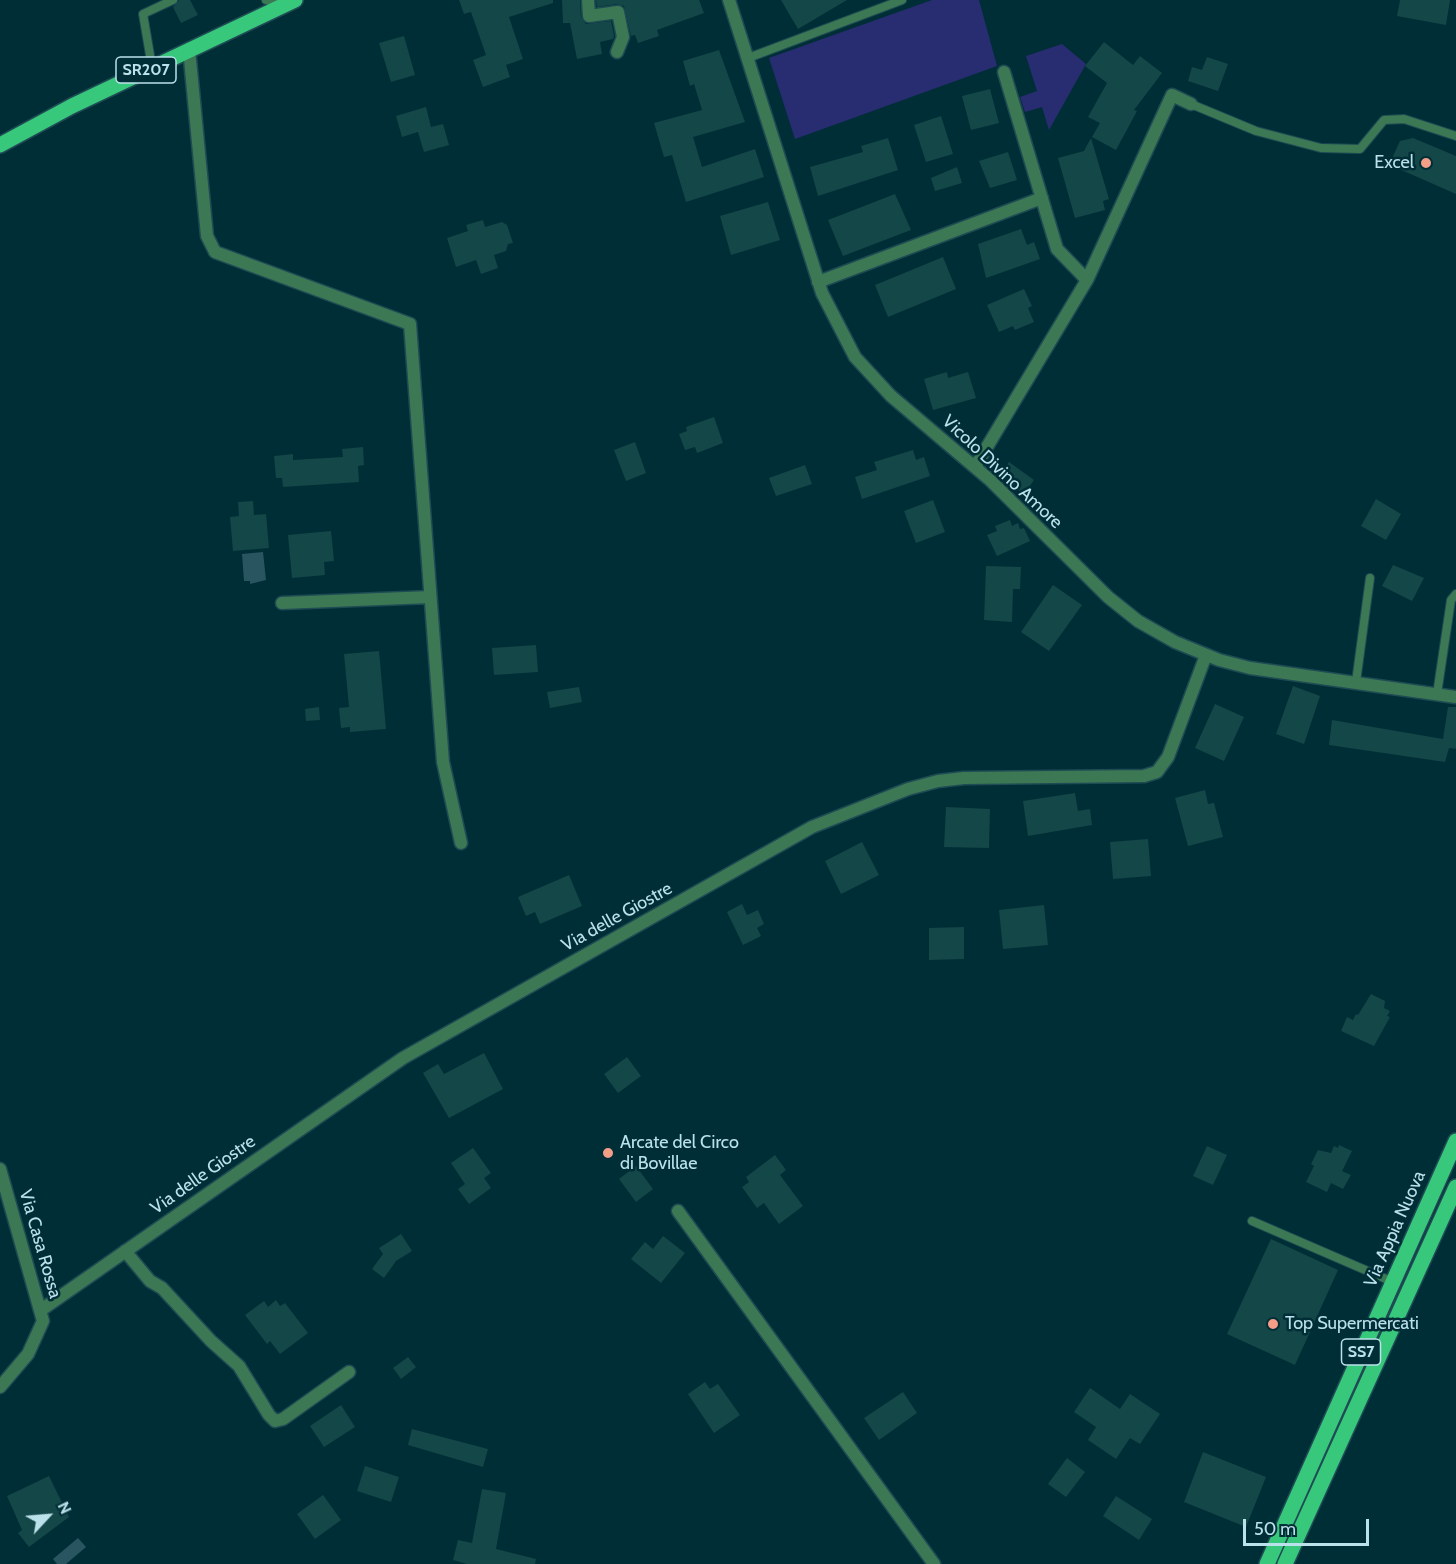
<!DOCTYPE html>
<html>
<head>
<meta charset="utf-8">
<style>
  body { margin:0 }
  #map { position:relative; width:1456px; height:1564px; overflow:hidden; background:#002e37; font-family:Cabin,sans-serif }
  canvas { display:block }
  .north { position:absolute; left:18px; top:1486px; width:60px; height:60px; -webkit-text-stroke:4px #002e37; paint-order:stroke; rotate:64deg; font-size:16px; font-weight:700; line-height:24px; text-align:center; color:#bbe1eb }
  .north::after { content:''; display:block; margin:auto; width:21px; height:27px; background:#bbe1eb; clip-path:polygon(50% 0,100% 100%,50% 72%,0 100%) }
  .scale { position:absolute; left:1243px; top:1519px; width:126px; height:27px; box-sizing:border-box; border:3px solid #bbe1eb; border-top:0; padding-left:8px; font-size:18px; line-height:21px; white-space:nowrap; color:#bbe1eb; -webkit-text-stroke:4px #002e37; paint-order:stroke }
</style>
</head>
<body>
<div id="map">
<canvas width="1456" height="1564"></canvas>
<div class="north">N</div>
<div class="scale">50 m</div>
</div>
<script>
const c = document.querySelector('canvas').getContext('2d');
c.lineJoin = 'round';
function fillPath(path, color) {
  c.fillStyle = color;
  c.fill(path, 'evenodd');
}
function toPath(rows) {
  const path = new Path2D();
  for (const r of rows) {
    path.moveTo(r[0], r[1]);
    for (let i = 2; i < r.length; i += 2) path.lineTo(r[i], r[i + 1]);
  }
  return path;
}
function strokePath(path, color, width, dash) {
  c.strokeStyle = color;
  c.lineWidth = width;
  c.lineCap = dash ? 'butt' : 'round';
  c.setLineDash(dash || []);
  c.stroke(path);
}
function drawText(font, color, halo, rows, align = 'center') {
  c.font = font + ' Cabin,sans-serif';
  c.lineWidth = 5;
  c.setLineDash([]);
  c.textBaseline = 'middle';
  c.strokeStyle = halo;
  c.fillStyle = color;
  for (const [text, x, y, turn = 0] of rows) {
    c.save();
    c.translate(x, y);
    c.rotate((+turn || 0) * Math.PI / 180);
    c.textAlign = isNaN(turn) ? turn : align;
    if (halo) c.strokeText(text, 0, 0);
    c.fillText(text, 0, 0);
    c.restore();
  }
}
const green = toPath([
  [932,0,979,0,997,66,795,139,769,58],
  [1062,44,1086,64,1049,130,1042,107,1025,112,1020,97,1037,91,1026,56]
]);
const water = toPath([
  [263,552,266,580,250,584,250,581,244,581,242,554],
  [78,1538,86,1547,66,1564,57,1564,53,1559]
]);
const building = toPath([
  [179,0,190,0,198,15,181,23,173,7],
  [459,0,553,0,553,3,509,17,523,59,506,65,510,77,483,87,473,60,486,55,471,12,464,14],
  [562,0,580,0,581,17,586,24,611,21,614,36,613,39,600,42,602,54,577,59,570,23,563,23],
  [596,0,699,0,704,13,657,30,659,36,638,43,635,35,631,36,624,6,617,4,597,7],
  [781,0,847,0,798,29],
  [1400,0,1450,0,1446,25,1397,16],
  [404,36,415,75,391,82,379,43],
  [1104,42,1133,65,1140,56,1162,73,1134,110,1137,111,1116,150,1092,137,1100,123,1088,117,1107,83,1085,66],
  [719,50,745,122,693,137,702,167,755,149,764,177,686,202,672,155,664,157,654,123,702,110,694,84,690,86,683,61],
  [1207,57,1228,64,1218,91,1188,81,1192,67,1202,70],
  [990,89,999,123,971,130,962,96],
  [426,107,431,127,443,124,449,145,424,152,418,132,402,137,396,116],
  [941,116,953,154,926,162,914,125],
  [888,138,898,170,818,196,810,167,863,152,861,146],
  [1091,138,1109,199,1103,201,1105,210,1075,218,1058,158,1084,151],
  [1413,138,1456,156,1456,194,1399,169,1393,156,1400,141],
  [1008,152,1017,180,990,188,979,161],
  [957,167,962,183,935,191,931,178],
  [895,194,911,230,843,256,828,220],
  [768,202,780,240,731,255,720,216],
  [483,220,485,227,502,222,507,225,513,243,508,244,506,251,494,255,498,268,481,274,476,260,456,267,447,238,468,231,466,225],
  [1021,229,1027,245,1034,242,1040,259,986,278,978,244],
  [943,257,956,289,888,317,875,285],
  [1024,289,1032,306,1028,308,1034,322,1015,330,1013,326,999,332,987,305],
  [947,372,948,378,968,372,976,398,933,410,924,379],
  [714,417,723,443,697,453,695,447,685,450,679,434,687,431,686,427],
  [635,442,646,473,626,481,614,450],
  [363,447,364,465,358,466,359,482,283,487,282,478,276,478,274,456,293,454,293,460,343,457,342,449],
  [913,450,916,460,924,457,930,476,862,499,855,477,877,470,874,462],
  [1009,462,1034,480,1024,494,999,477],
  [805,465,812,484,776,496,769,478],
  [1376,499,1401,514,1386,540,1361,526],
  [933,500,945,532,916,543,904,511],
  [253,501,254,515,266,514,269,548,233,551,230,517,239,516,238,502],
  [1010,520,1012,526,1018,523,1020,529,1024,528,1030,541,997,556,987,535,997,531,995,526],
  [331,531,334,561,324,562,325,575,292,578,288,535],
  [1393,565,1424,578,1412,601,1382,586],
  [986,566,1021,567,1020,589,1013,589,1012,622,984,620],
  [1053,585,1082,605,1049,651,1021,632],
  [536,645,538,672,494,675,492,648],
  [379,651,386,729,350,732,350,727,341,728,339,708,349,707,344,654],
  [1293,686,1320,696,1304,744,1276,734],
  [579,687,582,702,550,708,547,692],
  [1215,704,1244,717,1224,761,1195,748],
  [319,707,320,720,306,721,305,709],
  [1448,707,1456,707,1456,749,1449,748,1445,762,1329,745,1332,720,1443,739],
  [1205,790,1208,804,1214,803,1223,837,1188,846,1175,798],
  [1075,793,1078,811,1090,809,1092,825,1028,836,1023,801],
  [946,807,990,809,989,848,944,847],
  [1148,839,1151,876,1113,879,1110,842],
  [862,842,879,875,841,894,825,861],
  [569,875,582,906,540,924,535,912,526,916,518,897],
  [742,904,747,915,758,910,764,924,757,928,761,936,743,945,727,912],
  [1044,905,1048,945,1003,949,999,910],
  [964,927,964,959,929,960,929,928],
  [1371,994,1385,1001,1384,1008,1390,1011,1387,1016,1390,1017,1374,1046,1341,1031,1347,1017,1353,1020,1356,1014,1358,1015],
  [484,1053,503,1089,449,1118,423,1073,438,1064,444,1074],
  [627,1057,641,1076,618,1093,604,1074],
  [1339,1145,1352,1151,1342,1171,1351,1175,1343,1189,1331,1183,1327,1192,1306,1182,1314,1166,1311,1164,1318,1150,1331,1153,1334,1146,1338,1148],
  [1207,1146,1227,1155,1213,1185,1193,1176],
  [473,1148,491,1173,484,1178,491,1188,469,1204,458,1189,465,1184,451,1163],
  [775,1155,786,1170,780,1175,803,1206,779,1224,764,1203,757,1208,742,1187,749,1182,746,1177],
  [636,1166,653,1189,636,1202,619,1179],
  [401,1234,412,1251,396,1261,384,1278,372,1269,383,1254,379,1248],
  [663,1236,685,1253,661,1283,631,1259,645,1242,653,1249],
  [1271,1239,1338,1270,1295,1365,1227,1334],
  [276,1300,280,1306,285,1303,308,1333,280,1354,270,1341,267,1344,245,1315,264,1301,268,1307],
  [408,1357,416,1367,401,1379,393,1368],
  [705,1382,710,1389,718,1384,740,1415,714,1433,688,1394],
  [1090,1388,1120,1409,1130,1394,1160,1414,1140,1444,1130,1438,1116,1459,1088,1440,1096,1427,1074,1412],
  [903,1392,917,1413,879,1440,864,1418],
  [341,1405,355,1427,324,1447,310,1426],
  [412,1429,488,1449,483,1467,408,1445],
  [1203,1452,1266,1477,1246,1527,1184,1502],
  [1067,1458,1085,1472,1066,1497,1048,1484],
  [365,1466,399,1477,391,1502,357,1491],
  [49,1476,69,1517,29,1547,18,1533,22,1530,7,1496],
  [482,1489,506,1493,496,1549,536,1559,535,1564,467,1564,453,1560,458,1540,472,1543],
  [323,1495,341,1520,315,1539,297,1514],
  [1116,1496,1152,1519,1139,1540,1103,1516]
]);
const service = toPath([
  [266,0,281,5],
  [748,58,902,0],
  [152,67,143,14,173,0],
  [1191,104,1256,131,1321,148,1360,149,1384,120,1404,119,1456,136],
  [1356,682,1370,578],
  [1437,694,1451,600,1456,594],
  [1252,1221,1393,1282]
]);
const minor = toPath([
  [588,0,589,16,618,12,623,37,617,52],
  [729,0,822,293,855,357,891,396,990,480,1108,597,1138,621,1175,642,1219,660,1250,668,1456,697],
  [189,49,207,236,215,252,410,324,443,762,461,843],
  [1004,72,1057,249,1087,280],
  [818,282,1042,198],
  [975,467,1087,280,1172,95,1191,104],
  [282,603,430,597],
  [0,1169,43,1321,28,1354,0,1387],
  [678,1211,934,1564],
  [125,1251,150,1281,162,1288,211,1341,239,1366,269,1415,275,1421,283,1419,349,1372],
  [41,1310,403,1058,812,827,908,789,938,781,964,778,1144,776,1157,772,1168,757,1206,655]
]);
const primary = toPath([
  [0,145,72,106,295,0],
  [1267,1564,1456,1141],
  [1285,1564,1456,1187]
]);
const markers = [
  [1426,163,6,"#f49e88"],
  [608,1153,6,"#f49e88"],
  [1273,1324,6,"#f49e88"]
];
const shields = [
  [146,70,60],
  [1361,1352,39]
];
const shieldNames = [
  ["SR207",146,70],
  ["SS7",1361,1352]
];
const poiNames = [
  ["Excel",1414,163,"right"],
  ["Arcate del Circo",620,1143],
  ["di Bovillae",620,1164],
  ["Top Supermercati",1285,1324]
];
const streetNames = [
  ["Vicolo Divino Amore",1002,472,43],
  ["Via delle Giostre",617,917,-29],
  ["Via delle Giostre",203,1175,-35],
  ["Via Appia Nuova",1395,1229,-66],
  ["Via Casa Rossa",40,1244,74]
];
fillPath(green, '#282c71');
fillPath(water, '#285560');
fillPath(building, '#144747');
strokePath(service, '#1e4b54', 10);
strokePath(minor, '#1e4b54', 15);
strokePath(primary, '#1e4b54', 18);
strokePath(service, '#3b7853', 8);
strokePath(minor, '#3b7853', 12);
strokePath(primary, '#37c87c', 15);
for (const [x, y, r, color] of markers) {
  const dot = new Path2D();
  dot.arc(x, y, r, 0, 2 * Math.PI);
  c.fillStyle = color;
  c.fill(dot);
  strokePath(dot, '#002e37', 2);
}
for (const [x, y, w] of shields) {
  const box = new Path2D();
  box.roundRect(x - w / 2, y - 13, w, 26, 4.5);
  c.fillStyle = '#002e37';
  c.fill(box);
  strokePath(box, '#bbe1eb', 1.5);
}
drawText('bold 16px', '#bbe1eb', null, shieldNames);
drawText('18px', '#bbe1eb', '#002e37', poiNames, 'left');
drawText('18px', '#bbe1eb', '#002e37', streetNames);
</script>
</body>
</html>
